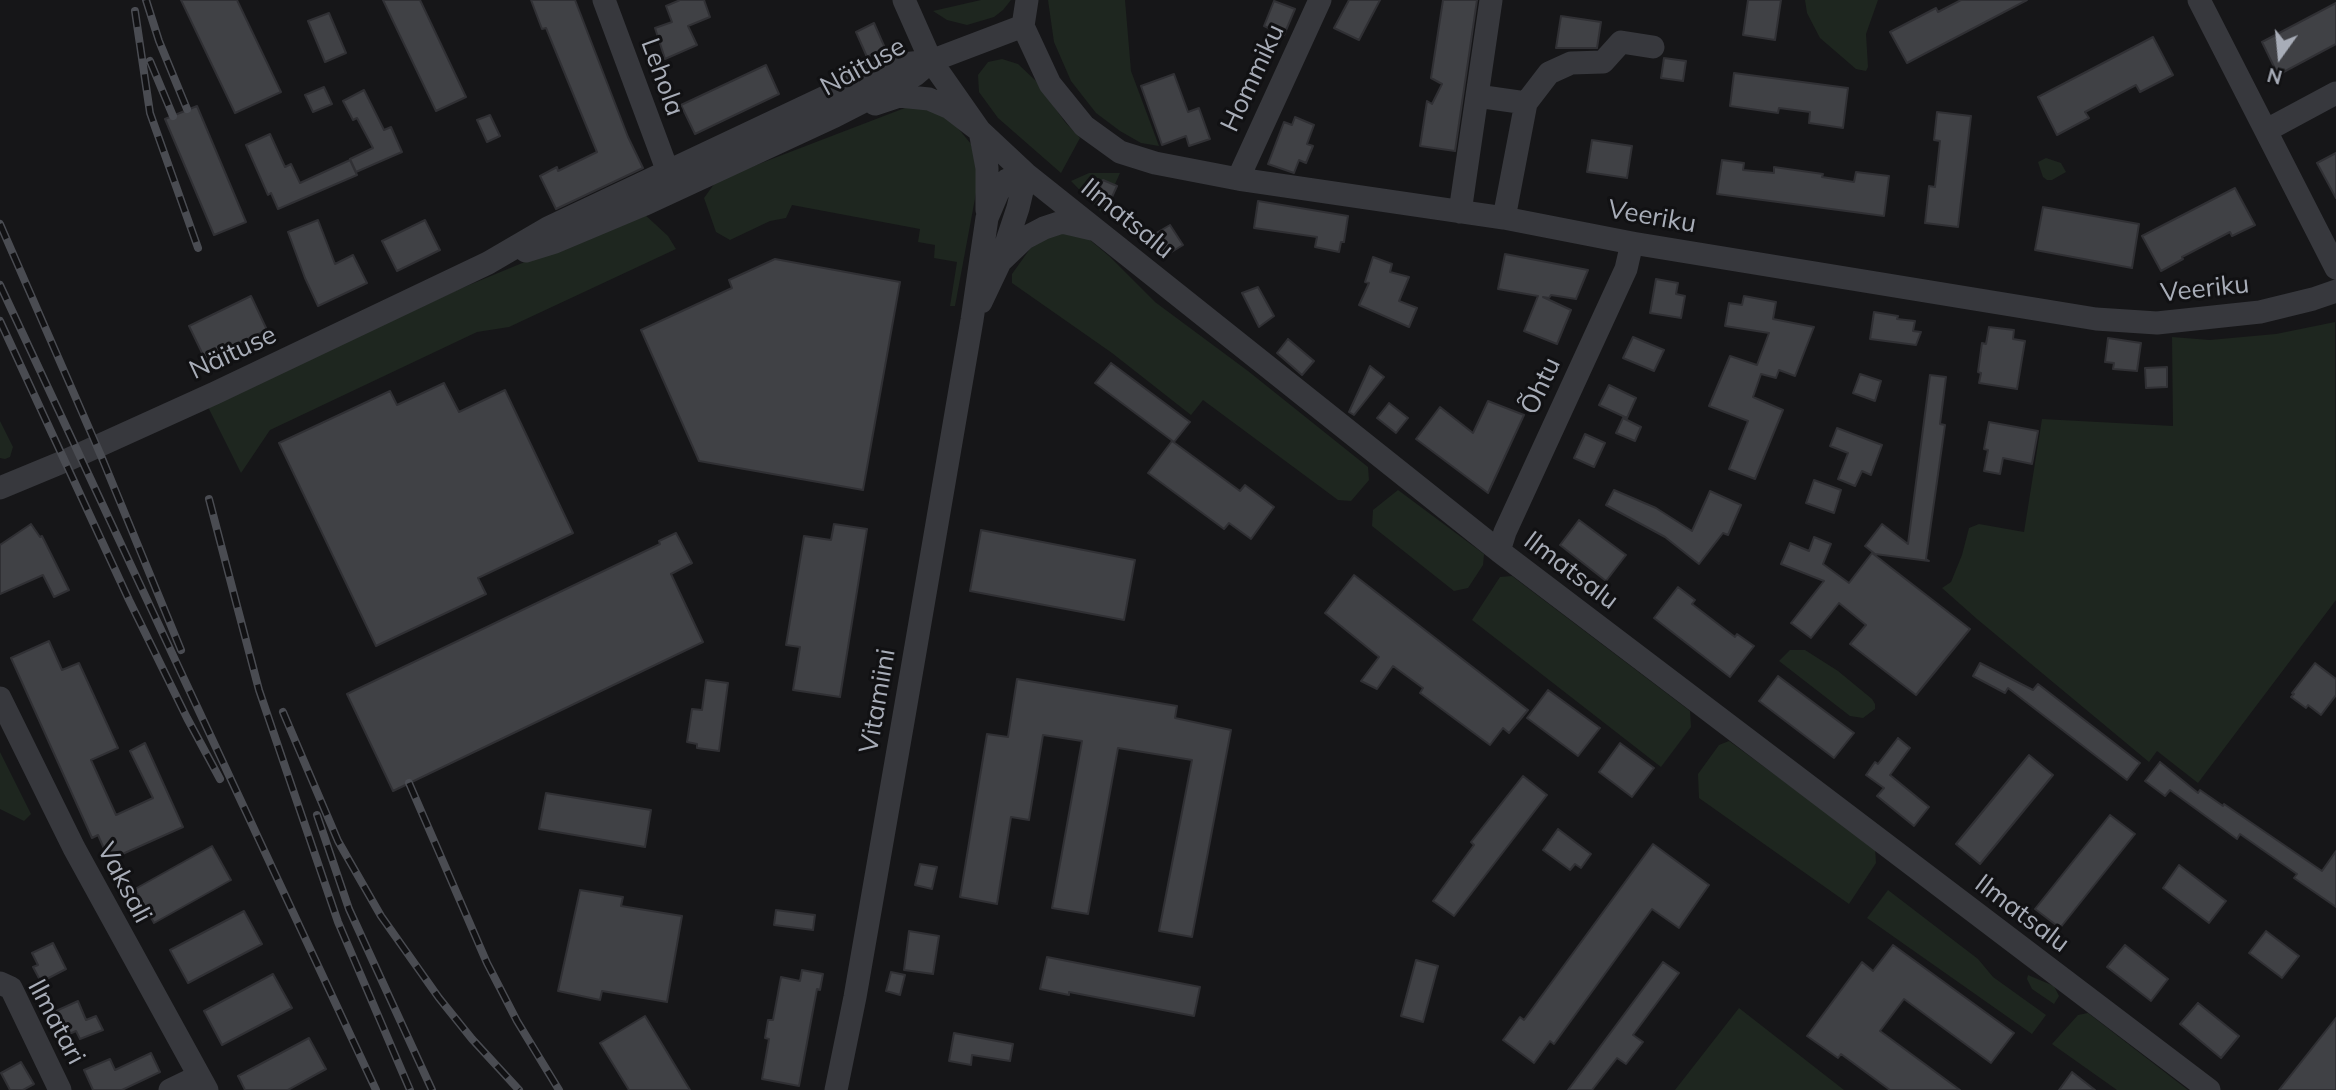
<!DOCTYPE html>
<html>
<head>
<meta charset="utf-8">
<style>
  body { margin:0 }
  #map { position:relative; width:2336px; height:1090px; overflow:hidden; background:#161618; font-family:Mulish,sans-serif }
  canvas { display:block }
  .north { position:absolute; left:2245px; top:21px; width:70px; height:70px; -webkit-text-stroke:5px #111113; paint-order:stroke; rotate:195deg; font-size:19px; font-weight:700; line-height:28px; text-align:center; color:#a8adb8 }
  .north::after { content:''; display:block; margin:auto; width:24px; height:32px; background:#a8adb8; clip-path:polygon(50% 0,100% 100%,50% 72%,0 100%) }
</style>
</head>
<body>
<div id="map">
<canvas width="2336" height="1090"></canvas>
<div class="north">N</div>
</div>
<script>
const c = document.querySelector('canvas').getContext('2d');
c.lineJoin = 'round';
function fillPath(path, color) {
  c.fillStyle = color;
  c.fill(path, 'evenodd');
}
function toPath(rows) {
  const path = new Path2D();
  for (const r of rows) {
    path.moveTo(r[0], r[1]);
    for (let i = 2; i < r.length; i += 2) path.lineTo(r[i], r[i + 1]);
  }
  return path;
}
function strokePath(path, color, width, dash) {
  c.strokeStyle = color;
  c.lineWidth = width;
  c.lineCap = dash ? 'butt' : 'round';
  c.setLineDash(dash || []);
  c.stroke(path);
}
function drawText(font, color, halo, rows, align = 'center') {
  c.font = font + ' Mulish,sans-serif';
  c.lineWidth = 6;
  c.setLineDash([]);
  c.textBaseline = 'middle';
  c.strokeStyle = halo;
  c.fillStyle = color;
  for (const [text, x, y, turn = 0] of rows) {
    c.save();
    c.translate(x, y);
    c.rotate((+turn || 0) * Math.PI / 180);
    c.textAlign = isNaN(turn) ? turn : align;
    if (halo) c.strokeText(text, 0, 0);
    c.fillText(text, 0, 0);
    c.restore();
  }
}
const green = toPath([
  [981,0,1011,0,1003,10,994,17,967,25,947,20,933,11],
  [1048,0,1125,0,1131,71,1159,146,1141,143,1120,131,1096,113,1071,81,1054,42],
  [1805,0,1878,0,1866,34,1868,67,1866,71,1856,69,1820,38,1807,13],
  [1002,59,1018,64,1036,81,1065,122,1080,138,1061,173,998,118,979,92,978,75,988,62],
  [910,106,928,108,952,121,971,144,979,177,955,306,950,306,957,262,934,258,935,245,918,242,920,229,792,205,786,218,770,221,730,240,716,232,704,198,717,180],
  [2046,158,2061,163,2066,172,2052,180,2047,180,2043,177,2038,162],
  [1089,173,1120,173,1102,213,1071,181],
  [643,213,668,236,676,249,509,327,477,332,270,430,241,473,208,407,457,290],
  [1060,231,1084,235,1109,256,1155,302,1248,371,1368,467,1369,480,1351,501,1338,500,1203,400,1191,415,1112,353,1012,283,1012,274,1032,246],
  [2335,322,2336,600,2198,783,2157,751,2149,762,1977,619,1942,588,1951,582,1962,555,1969,528,1979,524,2024,532,2042,419,2173,426,2172,337,2210,340,2276,334],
  [0,421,13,447,10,457,5,459,0,458],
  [1398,490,1484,554,1483,565,1468,588,1454,591,1372,526,1373,510],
  [1512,576,1690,711,1691,727,1661,767,1472,620,1500,577],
  [1790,650,1805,650,1838,671,1872,699,1875,704,1875,709,1863,718,1850,716,1779,661],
  [1729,741,1875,848,1876,863,1849,904,1699,798,1698,774,1719,745],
  [0,752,31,814,24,821,0,809],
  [1888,890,1978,959,1993,977,2046,1015,2032,1034,1867,918],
  [2028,975,2054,986,2059,996,2054,1004,2032,989,2027,979],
  [1739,1008,1844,1090,1675,1090],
  [2088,1013,2188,1090,2117,1090,2052,1044,2078,1015]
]);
const building = toPath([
  [181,0,237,0,281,92,235,113,181,0],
  [383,0,420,0,466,97,436,111,383,0],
  [531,0,575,0,628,137,643,168,556,209,540,176,557,167,558,171,597,152,546,28,542,29,531,0],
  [680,0,704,0,710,17,688,26,697,45,665,59,655,28,672,22,666,6,680,0],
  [1349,0,1380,0,1359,40,1334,28,1349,0],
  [1443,0,1477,0,1455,151,1420,146,1427,101,1432,104,1442,84,1431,78,1443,0],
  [1748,0,1781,0,1775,40,1743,35,1748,0],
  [1961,0,2027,0,1907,63,1890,32,1936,8,1938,12,1961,0],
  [1274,1,1295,9,1284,35,1264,26,1274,1],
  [2336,3,2336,44,2278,75,2262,42,2336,3],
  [329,13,346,53,325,62,308,21,329,13],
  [1561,16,1601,22,1597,48,1556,48,1561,16],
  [874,23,885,48,867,57,856,32,874,23],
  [2153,37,2173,75,2140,92,2136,85,2085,112,2089,118,2057,135,2038,97,2153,37],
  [1664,58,1686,61,1683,81,1661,78,1664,58],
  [766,65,779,94,695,134,681,105,766,65],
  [1734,73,1848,88,1843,128,1809,123,1810,112,1779,108,1778,113,1730,106,1734,73],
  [1174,74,1188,112,1199,108,1210,139,1189,146,1186,136,1162,145,1141,86,1174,74],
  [324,87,332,104,313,112,305,95,324,87],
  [364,90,384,130,391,127,402,152,356,172,350,159,373,148,357,118,353,120,343,101,364,90],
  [197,106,246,222,214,235,165,119,197,106],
  [1937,112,1971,116,1958,227,1925,223,1929,186,1935,187,1940,141,1934,140,1937,112],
  [490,115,500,136,487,142,477,120,490,115],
  [1295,117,1314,125,1307,144,1313,146,1306,163,1299,160,1294,173,1268,164,1284,122,1292,125,1295,117],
  [270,134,285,167,291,164,300,183,350,160,357,175,278,209,271,193,268,195,246,145,270,134],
  [1592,140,1632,146,1627,178,1587,172,1592,140],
  [2336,153,2336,198,2317,163,2336,153],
  [1722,160,1744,163,1743,170,1774,173,1774,167,1823,174,1822,177,1854,182,1856,172,1889,176,1884,216,1717,194,1722,160],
  [1103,180,1117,186,1107,208,1094,202,1103,180],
  [2235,188,2255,225,2232,236,2230,232,2182,257,2183,259,2161,271,2142,236,2235,188],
  [1258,201,1348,216,1344,242,1341,242,1339,252,1315,247,1317,237,1254,228,1258,201],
  [2043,207,2139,224,2132,268,2035,250,2043,207],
  [318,220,335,264,353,255,367,283,318,306,305,278,288,232,318,220],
  [425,220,440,250,397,271,382,241,425,220],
  [1170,225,1183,245,1165,256,1153,235,1170,225],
  [1505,254,1588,270,1576,299,1551,295,1549,298,1543,297,1571,310,1557,344,1524,331,1538,296,1498,289,1505,254],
  [1373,257,1392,264,1390,272,1409,277,1399,301,1417,308,1409,327,1359,305,1369,283,1365,282,1373,257],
  [775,259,900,282,863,490,699,461,641,330,732,288,729,280,775,259],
  [1656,279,1678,283,1676,294,1685,296,1681,318,1650,313,1656,279],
  [1258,287,1274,316,1259,327,1242,293,1258,287],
  [251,296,267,330,205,359,189,326,251,296],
  [1744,296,1776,302,1773,319,1814,327,1795,376,1779,370,1776,378,1761,374,1753,397,1783,410,1755,479,1729,469,1748,421,1709,406,1730,356,1757,365,1769,333,1725,326,1729,303,1742,305,1744,296],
  [1874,312,1898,316,1897,319,1915,321,1913,331,1921,332,1916,345,1870,339,1874,312],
  [1989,327,2014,330,2013,339,2025,341,2017,389,1979,383,1981,373,1978,372,1982,343,1986,344,1989,327],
  [1633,337,1664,350,1654,371,1623,358,1633,337],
  [2108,338,2141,343,2137,371,2113,369,2114,363,2105,362,2108,338],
  [1288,339,1314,361,1302,375,1277,353,1288,339],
  [1111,363,1190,422,1174,442,1095,383,1111,363],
  [1370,366,1384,377,1354,415,1349,412,1370,366],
  [2167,367,2167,387,2146,388,2145,368,2167,367],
  [1860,374,1881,381,1875,401,1853,393,1860,374],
  [1930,375,1946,377,1940,424,1945,425,1926,559,1929,561,1875,554,1865,546,1882,524,1908,544,1930,375],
  [444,383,459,412,505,390,573,533,478,578,486,594,376,646,279,443,390,391,397,405,444,383],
  [1609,385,1636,398,1627,418,1599,405,1609,385],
  [1488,401,1524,415,1488,493,1416,439,1440,407,1473,433,1488,401],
  [1389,403,1408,418,1396,433,1377,418,1389,403],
  [1623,418,1641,427,1635,441,1616,433,1623,418],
  [1989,422,2038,431,2032,464,2003,458,2000,474,1984,471,1988,450,1984,449,1989,422],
  [1837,428,1882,445,1871,475,1862,471,1855,486,1838,479,1848,453,1830,446,1837,428],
  [1585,434,1605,443,1594,467,1574,458,1585,434],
  [1172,441,1240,491,1245,485,1274,507,1251,539,1229,523,1224,529,1148,473,1172,441],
  [1814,480,1841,490,1834,513,1806,503,1814,480],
  [1614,490,1656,508,1692,531,1710,491,1741,505,1728,535,1723,533,1699,564,1665,537,1606,505,1614,490],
  [1579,520,1626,555,1606,581,1560,545,1579,520],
  [31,524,40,537,42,536,69,590,54,597,43,575,0,594,0,545,31,524],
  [834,524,867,529,840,697,793,690,800,647,786,645,804,536,831,540,834,524],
  [981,530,1135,560,1124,620,970,591,981,530],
  [676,533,692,563,671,574,703,642,393,791,347,694,660,544,659,541,676,533],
  [1814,537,1831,544,1823,564,1849,583,1872,553,1970,629,1916,695,1850,644,1866,625,1839,603,1811,638,1791,623,1824,581,1781,564,1790,543,1809,551,1814,537],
  [1354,575,1528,710,1509,733,1503,728,1490,745,1420,693,1423,688,1393,666,1377,689,1361,681,1379,657,1325,613,1354,575],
  [1678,587,1695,600,1692,604,1735,637,1737,634,1754,646,1730,677,1654,618,1678,587],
  [49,641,62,670,79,663,118,748,91,760,116,815,153,798,130,751,145,743,183,827,109,860,98,835,92,838,11,658,49,641],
  [1980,663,2033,690,2038,684,2140,763,2127,780,2008,688,2005,693,1973,676,1980,663],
  [2315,663,2336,679,2336,695,2321,715,2308,705,2306,708,2291,697,2294,694,2292,693,2315,663],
  [1778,676,1854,733,1834,758,1759,701,1778,676],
  [1017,679,1177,706,1175,718,1231,730,1192,937,1159,931,1192,760,1118,748,1088,914,1052,908,1082,741,1043,735,1029,820,1011,817,997,904,960,897,987,734,1008,737,1017,679],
  [706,680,728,683,719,751,697,748,697,744,687,742,692,709,702,710,706,680],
  [1548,690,1600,728,1578,756,1527,718,1548,690],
  [1898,738,1910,748,1890,775,1929,807,1914,826,1877,796,1884,788,1866,775,1875,762,1878,764,1898,738],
  [1620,743,1654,768,1632,797,1599,772,1620,743],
  [2029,755,2053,775,1980,864,1956,844,2029,755],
  [2160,762,2198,793,2200,790,2223,806,2224,804,2322,871,2336,851,2336,907,2294,878,2297,874,2240,834,2237,839,2170,790,2165,796,2145,781,2160,762],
  [1523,776,1547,795,1454,916,1433,901,1474,845,1471,842,1523,776],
  [546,793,651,810,645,847,539,829,546,793],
  [2110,815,2135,834,2060,928,2035,909,2110,815],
  [1558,829,1591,854,1581,868,1575,864,1570,870,1543,850,1558,829],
  [1653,844,1709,885,1679,928,1652,909,1554,1044,1550,1041,1534,1063,1503,1040,1520,1017,1524,1020,1653,844],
  [212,846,231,880,154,923,135,889,212,846],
  [920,864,937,867,932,889,915,885,920,864],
  [2179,865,2226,901,2209,923,2163,888,2179,865],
  [580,890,623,897,621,906,682,916,667,1002,602,991,600,1000,558,991,580,890],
  [776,910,815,915,813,930,774,925,776,910],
  [244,911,262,944,188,983,170,950,244,911],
  [909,931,939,936,933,974,904,970,909,931],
  [2266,931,2299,956,2282,978,2249,953,2266,931],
  [53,943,66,969,41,982,33,967,38,965,32,953,53,943],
  [1893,945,2014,1033,1991,1063,1904,999,1880,1031,1960,1090,1890,1090,1841,1054,1838,1058,1807,1036,1862,962,1873,971,1893,945],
  [2125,945,2168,979,2151,1001,2107,967,2125,945],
  [1047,957,1200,987,1194,1016,1069,992,1069,995,1040,989,1047,957],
  [1416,960,1438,966,1423,1022,1401,1016,1416,960],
  [1663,962,1679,973,1633,1035,1643,1042,1626,1064,1617,1058,1592,1090,1568,1090,1663,962],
  [802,970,823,974,820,990,817,989,799,1086,762,1079,769,1039,765,1038,768,1020,773,1020,781,977,800,981,802,970],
  [891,972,905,975,900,995,886,991,891,972],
  [273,974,292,1008,222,1045,204,1011,273,974],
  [78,1001,86,1020,96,1016,103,1030,80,1039,76,1031,67,1035,56,1011,78,1001],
  [2198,1003,2239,1036,2221,1058,2180,1024,2198,1003],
  [645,1016,690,1090,629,1090,600,1043,645,1016],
  [2336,1018,2336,1090,2279,1090,2336,1018],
  [954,1033,1013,1044,1010,1061,972,1055,971,1065,949,1061,954,1033],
  [309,1038,326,1069,288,1090,245,1090,238,1076,309,1038],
  [151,1053,160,1072,122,1090,93,1090,84,1070,110,1059,115,1070,151,1053],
  [21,1062,34,1084,23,1090,10,1090,1,1073,21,1062],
  [2072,1072,2095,1090,2059,1090,2072,1072]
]);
const minor = toPath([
  [604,0,668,172,678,180],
  [904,0,931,61,980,131,1026,174,1499,551,2209,1090],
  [2199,0,2336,268],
  [1023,26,1050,84,1084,126,1120,152,1155,163,1238,179,1504,218,1632,243,2096,319,2157,323,2260,312,2313,299,2336,291],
  [1477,96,1526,103],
  [875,104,899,96,929,99,950,108,980,131,987,168,987,210],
  [2267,130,2336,93],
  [1238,179,1320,0],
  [1460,212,1491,0],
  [1504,218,1526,103,1549,73,1571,63,1603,62,1621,42,1653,47],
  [526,251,555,242,643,205,835,116,915,75,929,63],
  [1002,260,1025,238,1044,228,1062,222,1092,229],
  [981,302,1000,262,1018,208,1026,174],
  [0,488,65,461,215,393,488,263,548,228,887,68,903,64,931,61,1023,26,1027,0],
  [1499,551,1505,532,1626,269,1632,243],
  [0,698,74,848,207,1090],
  [0,983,11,988,60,1090],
  [170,1090,199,1076],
  [836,1090,855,997,905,710,972,320,987,218,998,192,1007,180,1026,174]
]);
const rail = toPath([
  [146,0,159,41,187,109],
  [135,11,150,113,198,248],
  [150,61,173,116],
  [0,224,102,458,181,650],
  [0,285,376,1090],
  [0,321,129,600,187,718,220,779],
  [209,499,259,690,338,922,410,1090],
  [283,712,338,841,381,916,439,998,472,1039,519,1090],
  [409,783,487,963,517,1021,559,1090],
  [317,815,349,909,432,1090]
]);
const streetNames = [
  ["Näituse",863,67,-29],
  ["Lehola",662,77,70],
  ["Hommiku",1253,78,-65],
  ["Veeriku",1652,217,10],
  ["Ilmatsalu",1127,219,39],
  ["Veeriku",2205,289,-6],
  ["Näituse",233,353,-25],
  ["Õhtu",1541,386,-65],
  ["Ilmatsalu",1571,571,37],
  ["Vitamiini",878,701,-80],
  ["Vaksali",124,883,62],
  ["Ilmatsalu",2022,914,37],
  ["Ilmatari",56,1022,62]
];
fillPath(green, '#1e261f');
fillPath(building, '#404145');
strokePath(building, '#303034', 2);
strokePath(minor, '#37383d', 23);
strokePath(rail, '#4a4c52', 8);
strokePath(rail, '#111113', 5, [16]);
drawText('26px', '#a8adb8', '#111113', streetNames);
</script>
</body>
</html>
